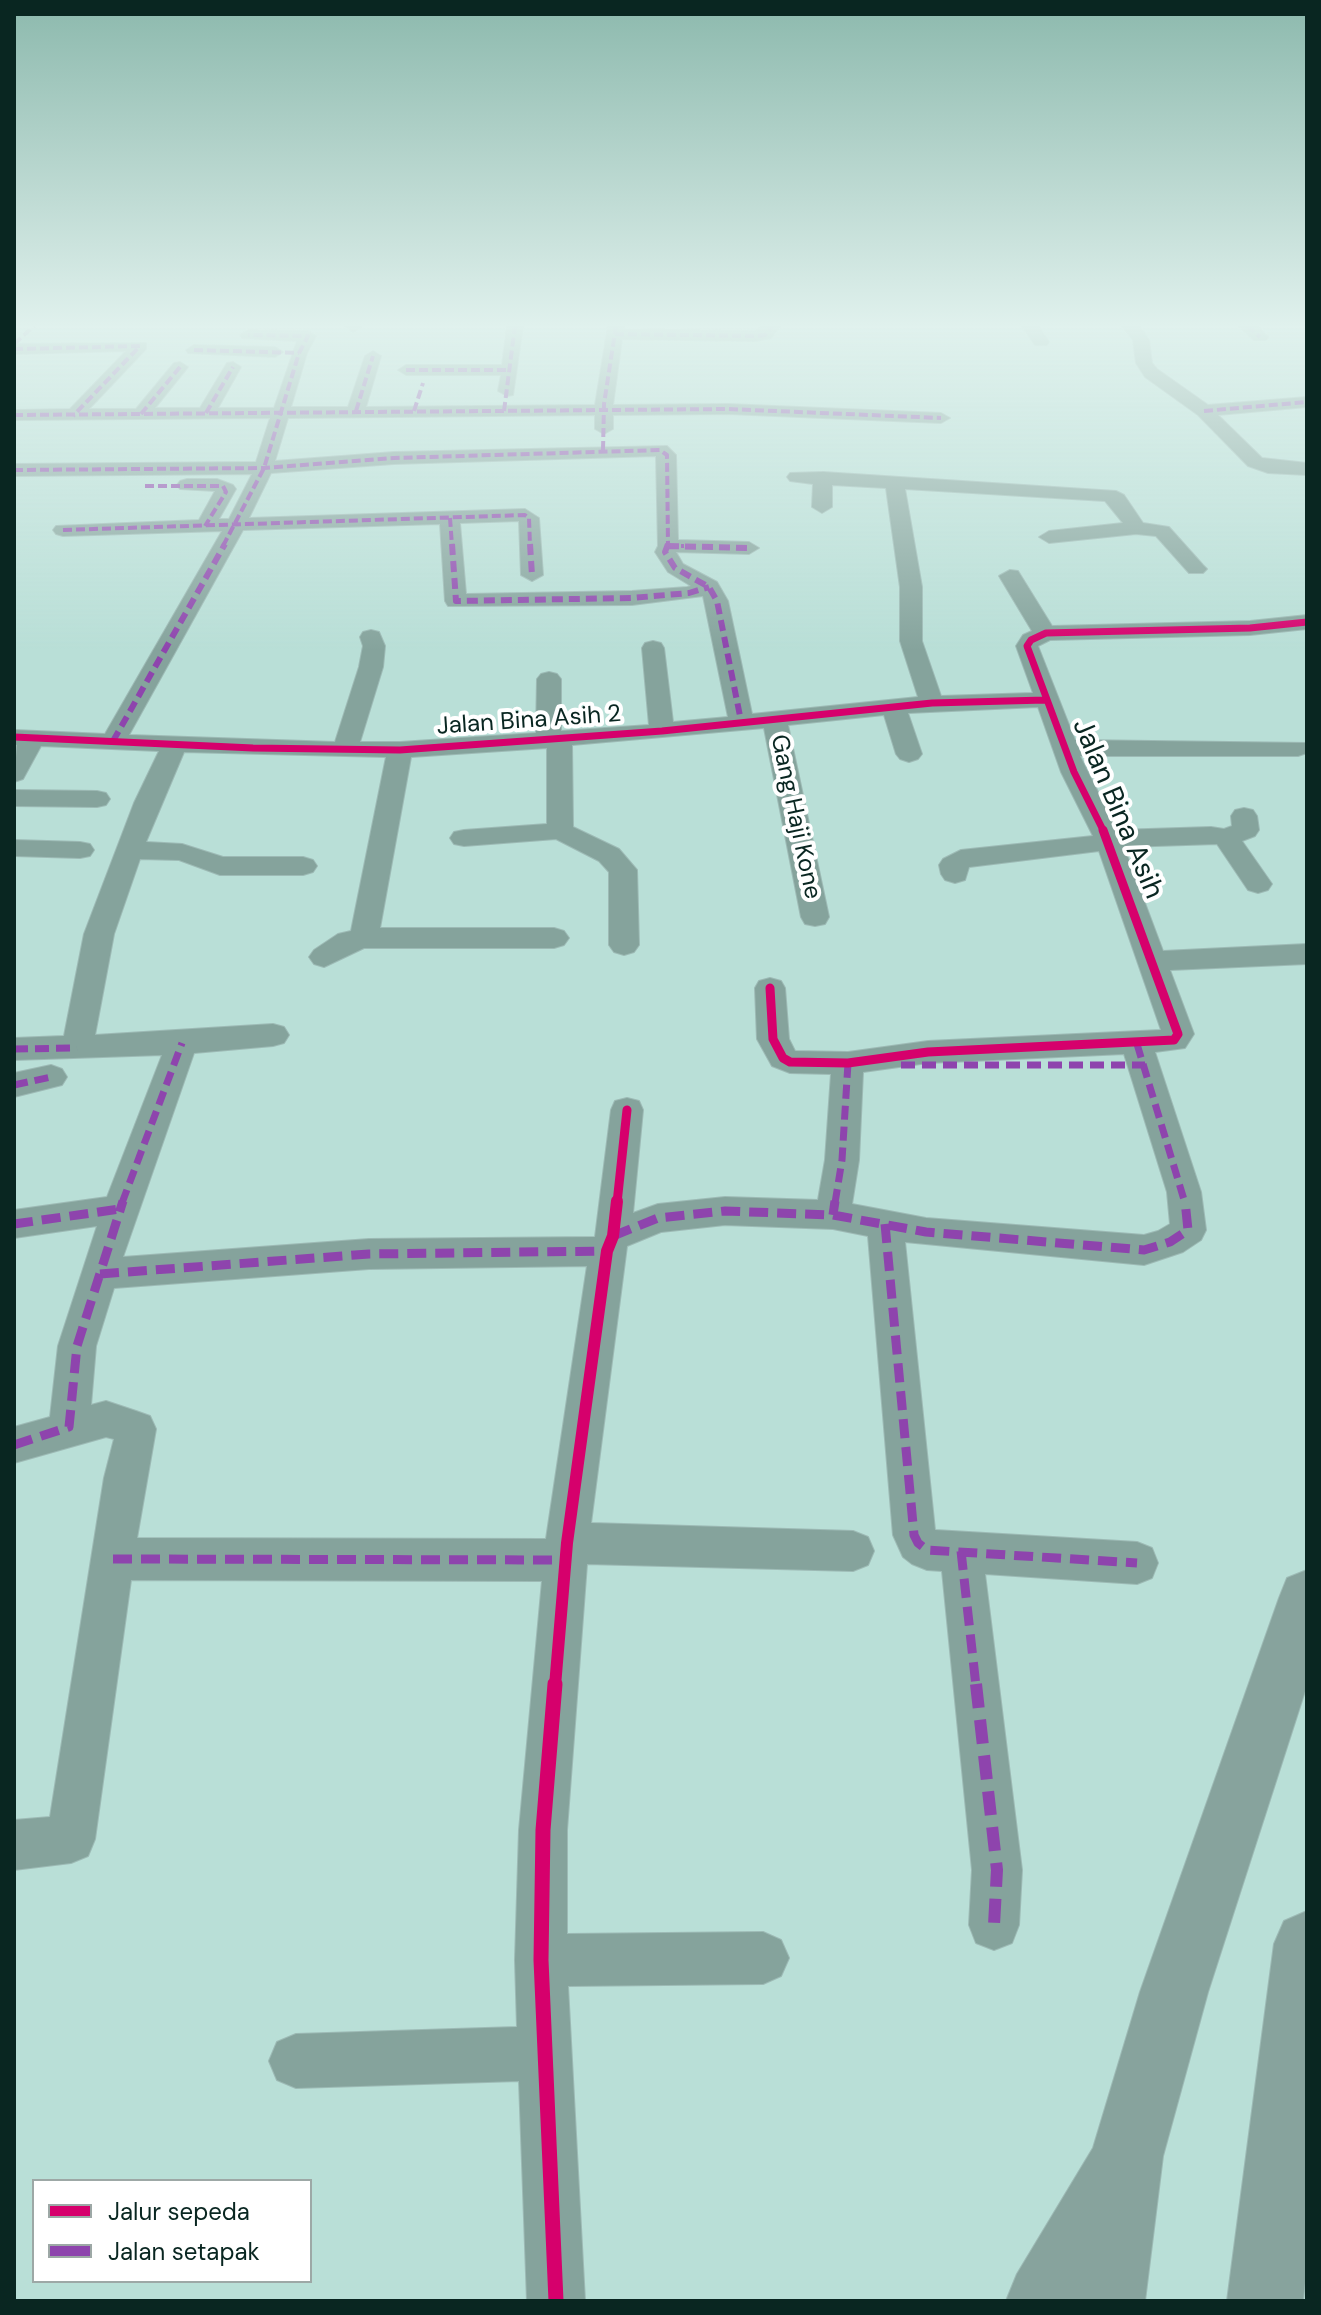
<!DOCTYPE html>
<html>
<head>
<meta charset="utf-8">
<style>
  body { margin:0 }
  #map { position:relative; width:1321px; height:2315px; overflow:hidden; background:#b9dfd7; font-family:"DM Sans",sans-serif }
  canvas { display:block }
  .frame { position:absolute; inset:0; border:16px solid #092621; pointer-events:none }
  .legend { position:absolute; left:32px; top:2179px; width:280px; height:104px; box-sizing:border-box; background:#fff; border:2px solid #9da8a6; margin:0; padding:10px 14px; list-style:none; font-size:24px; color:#092621 }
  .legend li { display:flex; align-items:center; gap:16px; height:40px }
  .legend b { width:40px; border:2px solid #9da8a6 }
</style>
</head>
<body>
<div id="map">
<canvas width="1321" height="2315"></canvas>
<div class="frame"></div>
<ul class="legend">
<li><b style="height:10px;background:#d6006c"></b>Jalur sepeda</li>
<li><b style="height:10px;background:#8e44ad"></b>Jalan setapak</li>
</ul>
</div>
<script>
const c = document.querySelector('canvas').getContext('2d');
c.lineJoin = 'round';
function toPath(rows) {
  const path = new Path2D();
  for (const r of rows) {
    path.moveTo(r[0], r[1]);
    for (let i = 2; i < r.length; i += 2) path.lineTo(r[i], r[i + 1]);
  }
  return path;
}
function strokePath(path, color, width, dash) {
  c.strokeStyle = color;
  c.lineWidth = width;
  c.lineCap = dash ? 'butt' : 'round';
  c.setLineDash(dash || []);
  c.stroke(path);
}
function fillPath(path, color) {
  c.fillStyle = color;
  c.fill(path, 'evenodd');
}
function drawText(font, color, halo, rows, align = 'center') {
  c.font = font + ' "DM Sans",sans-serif';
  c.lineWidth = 8;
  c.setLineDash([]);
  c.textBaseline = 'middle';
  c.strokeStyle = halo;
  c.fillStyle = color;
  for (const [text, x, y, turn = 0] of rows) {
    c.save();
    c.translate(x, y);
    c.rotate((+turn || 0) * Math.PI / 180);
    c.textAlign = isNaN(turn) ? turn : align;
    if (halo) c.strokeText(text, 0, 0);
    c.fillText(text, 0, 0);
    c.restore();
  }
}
const minor = toPath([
  [345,326,361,326,361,327,353,332,345,326],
  [507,326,523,326,513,395,507,396,498,391,501,375,406,375,398,370,406,365,502,365,507,326],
  [608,326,624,326,623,329,755,331,763,326,780,326,771,338,755,341,622,339,613,405,728,404,941,413,950,418,941,423,728,414,613,415,613,429,604,434,595,429,595,415,288,418,275,461,394,452,667,446,676,455,678,540,749,542,759,548,749,554,676,552,683,564,717,582,728,601,752,714,918,697,900,641,900,587,886,488,832,485,832,507,822,513,812,507,813,484,790,481,787,477,790,473,823,472,1116,491,1124,495,1143,523,1169,527,1203,565,1207,569,1203,573,1189,573,1156,536,1136,534,1049,543,1039,537,1049,531,1123,523,1105,501,905,489,922,587,922,641,941,696,1033,693,1016,646,1023,635,1032,631,999,576,1010,570,1018,571,1052,626,1250,621,1307,615,1307,629,1250,635,1050,640,1038,646,1075,740,1307,743,1307,753,1298,756,1080,756,1117,830,1211,827,1224,829,1232,826,1231,816,1235,810,1244,808,1253,810,1257,816,1259,830,1255,836,1242,841,1272,884,1268,890,1258,893,1248,890,1217,844,1124,847,1163,951,1307,944,1307,964,1170,970,1194,1034,1185,1048,1155,1052,1201,1192,1206,1230,1201,1240,1183,1252,1144,1265,905,1242,935,1530,1137,1542,1152,1548,1158,1563,1152,1578,1137,1584,985,1574,1022,1870,1019,1925,1012,1943,994,1950,976,1943,969,1925,972,1870,942,1571,927,1570,912,1564,903,1557,893,1535,868,1236,833,1229,725,1225,661,1232,627,1246,591,1523,853,1531,868,1537,874,1551,868,1565,853,1571,587,1564,567,1830,567,1934,763,1932,781,1940,789,1958,781,1976,763,1984,568,1986,585,2301,527,2301,519,2081,296,2088,277,2080,269,2061,277,2042,296,2034,517,2027,515,1960,519,1830,542,1581,131,1580,95,1839,88,1856,71,1863,14,1870,14,1820,50,1817,104,1478,114,1439,106,1437,14,1463,14,1427,50,1417,58,1346,97,1226,14,1238,14,1210,107,1197,162,1055,14,1060,14,1038,64,1036,84,934,134,803,159,751,41,746,23,779,14,782,17,745,14,744,14,730,105,734,222,531,63,536,56,534,53,530,56,526,199,520,215,491,180,489,177,485,180,481,187,479,217,479,233,485,236,489,219,519,229,519,252,474,14,476,14,464,256,462,270,418,14,420,14,410,70,409,126,351,14,354,14,344,146,343,146,349,89,409,136,409,174,363,180,362,188,367,155,408,200,408,227,363,233,362,241,367,218,408,274,408,297,341,242,338,240,335,248,330,308,331,316,336,307,353,291,407,348,407,365,356,373,351,381,356,366,407,595,405,608,326],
  [656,456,658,546,655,552,668,572,691,586,687,587,632,591,466,594,460,523,519,521,521,575,532,581,543,575,539,518,525,509,249,518,271,473,394,464,656,456],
  [440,524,445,601,448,606,632,605,703,596,728,717,673,722,664,648,661,643,653,641,645,643,642,648,649,725,561,731,561,679,557,674,549,672,541,674,537,679,536,733,400,742,360,742,383,667,385,646,379,632,371,630,363,632,360,637,363,646,359,667,335,742,129,735,243,530,440,524],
  [1038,707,1061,772,1093,836,961,850,943,859,939,865,941,874,945,880,955,883,965,880,969,867,1099,851,1161,1030,928,1041,848,1052,795,1051,789,1039,785,988,781,981,770,978,759,981,755,988,757,1039,772,1066,790,1073,831,1074,825,1160,818,1200,725,1197,658,1204,633,1213,643,1110,639,1101,627,1098,615,1101,611,1110,595,1237,369,1239,123,1257,194,1053,273,1046,284,1043,289,1035,284,1027,273,1024,95,1035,114,934,140,859,179,860,220,875,303,875,313,872,317,866,313,860,303,857,223,857,182,844,146,842,184,752,386,757,351,931,338,934,314,950,309,957,314,964,324,967,364,948,554,948,564,945,569,938,564,931,554,928,380,928,411,757,547,748,547,824,464,830,454,832,450,838,454,844,464,846,556,839,599,861,609,872,609,945,614,952,624,955,634,952,639,945,637,870,619,849,573,827,572,745,764,728,801,917,805,924,815,926,825,924,829,917,788,725,884,715,896,754,900,759,909,762,918,759,922,754,908,713,1038,707],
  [1124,1054,1167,1192,1170,1224,1158,1231,1144,1235,926,1218,852,1204,859,1160,863,1072,928,1063,1124,1054],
  [587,1266,546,1539,137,1538,156,1429,150,1416,136,1411,106,1401,91,1405,96,1346,114,1288,369,1269,587,1266],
  [1022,326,1038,326,1049,342,1047,345,1035,345,1022,326],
  [1122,326,1139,326,1149,340,1152,363,1157,369,1208,405,1307,397,1307,407,1218,415,1262,458,1307,463,1307,475,1268,473,1248,466,1198,415,1145,377,1136,363,1133,340,1122,326],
  [1239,326,1257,326,1268,337,1266,340,1254,340,1239,326],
  [194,345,275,347,283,352,275,357,188,353,186,350,194,345],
  [14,790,97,791,106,793,110,799,106,805,97,807,14,806,14,790],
  [14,840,80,842,90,844,94,850,90,856,80,858,14,856,14,840],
  [51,1065,62,1069,67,1077,62,1085,14,1097,14,1073,51,1065]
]);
const motorway = toPath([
  [1307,1570,1307,1685,1208,1992,1163,2156,1145,2301,1006,2301,1017,2274,1093,2148,1140,1992,1279,1598,1287,1578,1307,1570],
  [1307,1911,1307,2264,1303,2301,1227,2301,1274,1944,1284,1921,1307,1911]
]);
const quietFar4 = toPath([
  [1247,326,1260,337],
  [615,334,755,336,765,335,772,326],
  [14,344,34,326],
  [14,349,140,346,73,416],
  [194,350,299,353],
  [406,370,510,370],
  [356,411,373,356],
  [414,411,423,383],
  [504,411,515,326],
  [1204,411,1307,402],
  [206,413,233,367],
  [141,414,180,367],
  [14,415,728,409,941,418],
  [603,450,604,404,616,326],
  [14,470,264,468,394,458,660,450,667,455,668,546],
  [145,486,223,486,226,492,205,526],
  [450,518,452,546],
  [63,530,525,515,529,518,530,546],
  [223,546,264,468,299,353,308,336,248,335],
  [668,546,684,546]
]);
const quietFar3 = toPath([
  [452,544,456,601,632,598,689,593,709,587],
  [530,544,532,575],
  [668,544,665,552,675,568,709,587,717,601,741,721],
  [668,546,749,548],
  [113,741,225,544]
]);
const quietFar2 = toPath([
  [1137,1044,1185,1203],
  [14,1049,77,1048],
  [901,1065,1145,1065],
  [14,1085,51,1077],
  [122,1203,182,1043],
  [835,1203,842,1160,848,1063]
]);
const quietFar1 = toPath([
  [833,1215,835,1201],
  [14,1224,120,1209],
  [885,1224,914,1535,918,1543,927,1550,1137,1563],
  [613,1236,658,1218,725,1211,833,1215,926,1232,1144,1250,1170,1242,1188,1230,1185,1201],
  [100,1274,369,1254,607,1251],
  [14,1445,69,1427,77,1346,123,1201],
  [961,1551,976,1686],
  [113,1559,565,1560]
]);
const quiet = toPath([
  [976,1684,997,1870,994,1925]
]);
const cyclewayFar3 = toPath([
  [14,737,253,748,400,750,662,731,932,703,1045,700],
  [1104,832,1074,772,1027,646,1031,640,1046,633,1250,628,1307,622]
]);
const cyclewayFar2 = toPath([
  [770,988,773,1039,783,1058,790,1062,848,1063,928,1052,1174,1040,1178,1034,1103,830],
  [617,1203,627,1110]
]);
const cyclewayFar1 = toPath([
  [555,1686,567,1543,607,1251,613,1236,617,1201]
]);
const cycleway = toPath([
  [555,1684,543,1830,541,1960,556,2301]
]);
const farStreetnames = [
  ["Jalan Bina Asih 2",529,721,-4],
  ["Gang Haji Kone",795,817,78]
];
const streetNames = [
  ["Jalan Bina Asih",1117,809,67]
];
strokePath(minor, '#9dbab5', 2);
strokePath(motorway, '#9dbab5', 2);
fillPath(minor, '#85a39c');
fillPath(motorway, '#87a39d');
strokePath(quietFar4, '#8e44ad', 4, [9, 4]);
strokePath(quietFar3, '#8e44ad', 6, [11, 6]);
strokePath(quietFar2, '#8e44ad', 7, [14, 7]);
strokePath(quietFar1, '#8e44ad', 9, [19, 9]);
strokePath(quiet, '#8e44ad', 12, [24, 12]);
strokePath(cyclewayFar3, '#d6006c', 7);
strokePath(cyclewayFar2, '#d6006c', 9);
strokePath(cyclewayFar1, '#d6006c', 12);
strokePath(cycleway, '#d6006c', 15);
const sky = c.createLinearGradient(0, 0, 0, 651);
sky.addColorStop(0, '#8cb9ad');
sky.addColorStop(0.5, '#e0f1ed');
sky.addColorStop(1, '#e0f1ed00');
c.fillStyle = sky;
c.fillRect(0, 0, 1321, 651);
drawText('24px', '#092621', '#fff', farStreetnames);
drawText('28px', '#092621', '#fff', streetNames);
</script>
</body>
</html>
